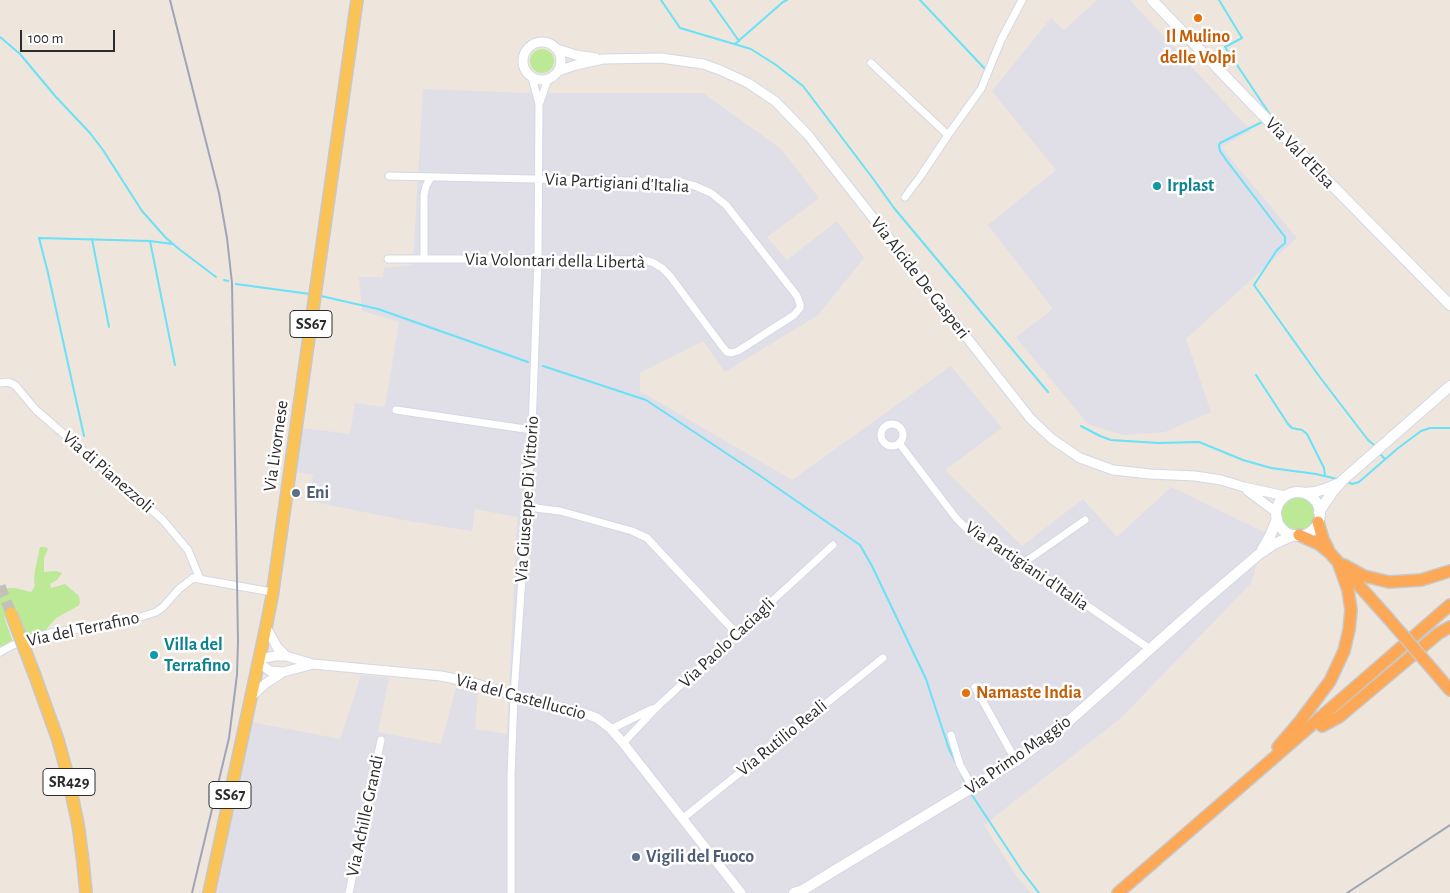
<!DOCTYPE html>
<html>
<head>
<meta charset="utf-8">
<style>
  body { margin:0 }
  #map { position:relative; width:1450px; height:893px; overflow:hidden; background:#eee5dd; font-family:"Alegreya Sans",sans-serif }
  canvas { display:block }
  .scale { position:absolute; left:20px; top:30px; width:95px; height:22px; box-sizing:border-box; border:2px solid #2c2c2c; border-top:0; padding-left:6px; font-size:15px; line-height:18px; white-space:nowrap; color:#2c2c2c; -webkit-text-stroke:4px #fff; paint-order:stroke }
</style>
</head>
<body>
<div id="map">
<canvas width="1450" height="893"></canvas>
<div class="scale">100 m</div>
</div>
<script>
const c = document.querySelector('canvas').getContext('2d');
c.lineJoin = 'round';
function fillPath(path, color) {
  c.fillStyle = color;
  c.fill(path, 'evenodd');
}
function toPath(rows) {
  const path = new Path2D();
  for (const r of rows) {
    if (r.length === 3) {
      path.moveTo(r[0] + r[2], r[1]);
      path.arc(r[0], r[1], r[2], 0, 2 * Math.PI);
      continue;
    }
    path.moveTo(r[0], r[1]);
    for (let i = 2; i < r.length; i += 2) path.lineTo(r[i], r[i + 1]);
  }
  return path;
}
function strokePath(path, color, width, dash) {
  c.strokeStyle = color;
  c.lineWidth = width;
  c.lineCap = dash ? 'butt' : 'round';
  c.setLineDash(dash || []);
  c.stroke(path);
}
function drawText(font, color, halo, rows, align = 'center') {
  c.font = font + ' "Alegreya Sans",sans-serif';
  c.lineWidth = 5;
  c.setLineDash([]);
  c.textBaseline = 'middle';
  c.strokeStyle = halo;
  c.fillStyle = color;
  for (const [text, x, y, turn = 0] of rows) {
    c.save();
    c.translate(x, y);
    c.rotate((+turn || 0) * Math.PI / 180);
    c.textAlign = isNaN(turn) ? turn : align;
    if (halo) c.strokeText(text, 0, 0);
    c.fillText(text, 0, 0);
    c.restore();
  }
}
const industrial = toPath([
  [1097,0,1130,0,1251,131,1221,147,1297,238,1186,339,1211,412,1165,432,1123,435,1088,424,1016,337,1053,309,988,225,1056,170,992,91,1051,18,1064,30],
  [423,89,526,93,703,93,781,149,819,198,767,237,787,260,837,221,864,258,818,315,725,372,703,341,640,373,640,391,792,480,951,366,1002,428,945,470,1022,546,1083,499,1117,537,1171,487,1266,533,1251,583,1121,718,984,825,1017,877,1031,893,217,893,251,722,340,739,361,675,389,678,378,732,441,744,456,688,478,691,475,729,507,734,517,517,475,509,472,531,409,521,309,501,313,475,295,472,302,428,350,434,355,403,385,407,399,322,362,311,359,277,383,277,384,268,413,265]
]);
const green = toPath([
  [542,61,12],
  [1298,514,18],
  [40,547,46,547,48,549,44,558,44,572,56,571,62,573,57,580,50,584,51,588,65,584,79,596,80,603,78,606,56,618,44,632,27,637,17,612,4,617,13,642,0,649,0,592,9,588,15,588,31,592,35,586,34,581,35,570]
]);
const stream = toPath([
  [661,0,680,28,751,49,776,65,803,86,874,180,894,208,1048,392],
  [710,0,739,41],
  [920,0,985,69],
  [1219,0,1242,38,1225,47,1271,116],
  [0,37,20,54,56,97,90,133,103,150,142,211,166,238,179,249,216,277],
  [735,44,783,2,787,0],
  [1264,121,1220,143,1219,145,1220,151,1227,161,1285,237,1285,243,1277,250,1254,285,1319,376,1368,440,1374,445],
  [92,239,109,327],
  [150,241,175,365],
  [224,280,228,281],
  [236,284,310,294],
  [321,296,378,309,528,362],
  [543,366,646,400,756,473,860,545,872,566,926,679,949,749,956,763],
  [1256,375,1288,424,1292,428,1302,430,1307,434,1324,468,1325,476],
  [1081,426,1100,436,1111,440,1158,443,1199,442,1243,460,1271,468,1316,474,1337,479],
  [84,436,48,273,39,238,150,241,173,244],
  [1380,454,1385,459],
  [1347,482,1352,484,1359,482,1397,449,1421,431,1430,428,1450,428],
  [962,776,967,785],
  [972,795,1022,871,1039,893]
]);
const primaryTunnel = toPath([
  [0,586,11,613]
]);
const minor = toPath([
  [871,63,948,135,981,89,1001,40,1022,0],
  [540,102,548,79],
  [905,197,920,177,948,135],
  [388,259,538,259,643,260,652,262,662,268,670,276,722,346,727,352,731,353,738,351,794,315,800,308,800,304,797,296,726,205,711,193,695,186,680,182,389,176],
  [424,259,424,195,426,186,431,177],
  [0,383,8,382,15,385,36,410,162,519,188,550,200,579],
  [396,410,532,430],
  [892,435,11],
  [899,443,956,518,965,527,1063,589,1150,649],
  [527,507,560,511,632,531,647,538,737,634],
  [1022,564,1085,520],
  [0,652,13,645,32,638,50,633,122,623,156,612,163,607,179,589,193,578,272,592],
  [975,687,1016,761],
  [611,729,652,709],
  [951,735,960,765,973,788],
  [623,743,657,707,833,545],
  [682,819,883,658],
  [349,893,381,740],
  [511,893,511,776,514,695,532,430,538,259,539,104,532,77]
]);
const tertiary = toPath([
  [542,61,19],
  [557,49,576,55,596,58],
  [558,71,576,65,603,59,661,58,703,64,720,70,748,83,775,101,808,135,1030,418,1052,439,1080,458,1113,470,1150,474,1195,476,1221,480,1244,487,1285,496],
  [1248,491,1276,512],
  [266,627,277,647,286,656],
  [283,672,270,671,262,665,259,659,275,656,286,656,313,664,441,676,470,682,514,695,583,713,597,718,611,729,623,743,741,893],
  [251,697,265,684,283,672,310,665]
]);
const secondary = toPath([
  [1152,0,1253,105,1450,305],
  [1298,514,22],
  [1304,493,1315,492,1325,489,1337,484],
  [1319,512,1333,491,1344,479,1450,386],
  [1262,550,1270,536,1277,519],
  [794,893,803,890,837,869,1016,761,1069,721,1203,602,1258,555,1274,544,1294,535]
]);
const primary = toPath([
  [35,676,58,740,67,773,78,824,83,862,86,893],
  [209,893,266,627,272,597,357,0]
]);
const trunk = toPath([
  [1318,522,1323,539,1328,549],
  [1299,535,1319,544,1330,553,1388,618],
  [1344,565,1364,576,1389,582,1421,580,1450,571],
  [1432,669,1450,690],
  [1322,726,1339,717,1439,633,1450,627],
  [1278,747,1301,720,1330,681,1344,651,1349,630,1351,610,1348,590,1338,562],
  [1118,893,1450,605]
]);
const rail = toPath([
  [170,0,219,193,227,238,232,283,238,641,237,675,229,738,192,893],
  [1347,893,1450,825]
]);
const primaryBridge = toPath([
  [11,613,35,676]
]);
const trunkBridge = toPath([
  [1388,618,1432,669]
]);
const markers = [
  [1198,18,5,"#e8710a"],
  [1157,186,5,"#0f9aa8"],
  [296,493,5,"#5c6f8a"],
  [154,655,5,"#0f9aa8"],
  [966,693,5,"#e8710a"],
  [636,857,5,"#5c6f8a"]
];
const shields = [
  [311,324,42],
  [69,782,52],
  [230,795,42]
];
const shieldNames = [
  ["SS67",311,324],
  ["SR429",69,782],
  ["SS67",230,795]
];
const foodNames = [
  ["Il Mulino",1198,37],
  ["delle Volpi",1198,58],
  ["Namaste India",976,693,"left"]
];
const streetNames = [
  ["Via Val d'Elsa",1300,153,46],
  ["Via Partigiani d'Italia",617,183,3],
  ["Via Volontari della Libertà",555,261,1],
  ["Via Alcide De Gasperi",920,278,52],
  ["Via Livornese",276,446,-82],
  ["Via di Pianezzoli",108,472,41],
  ["Via Giuseppe Di Vittorio",527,499,-86],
  ["Via Partigiani d'Italia",1027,566,34],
  ["Via del Terrafino",83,629,-12],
  ["Via Paolo Caciagli",727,643,-43],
  ["Via del Castelluccio",521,697,15],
  ["Via Rutilio Reali",782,738,-39],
  ["Via Primo Maggio",1018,755,-35],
  ["Via Achille Grandi",365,816,-78]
];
const cultureNames = [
  ["Irplast",1167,186],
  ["Villa del",164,645],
  ["Terrafino",164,666]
];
const serviceNames = [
  ["Eni",306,493],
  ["Vigili del Fuoco",646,857]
];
fillPath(industrial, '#e0dee7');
fillPath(green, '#bbe996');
strokePath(stream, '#69e1f7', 2);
strokePath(primaryTunnel, '#c7c0ba', 11, [11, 5.5]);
strokePath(minor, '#d2d8e5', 9);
strokePath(tertiary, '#d2d8e5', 11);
strokePath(secondary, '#d2d8e5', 12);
strokePath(primary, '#c8c8c8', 14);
strokePath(trunk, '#c8c8c8', 14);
strokePath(minor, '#fff', 7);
strokePath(tertiary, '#fff', 9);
strokePath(secondary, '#fff', 10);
strokePath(primary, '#fbc256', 11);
strokePath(trunk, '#fda857', 11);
strokePath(rail, '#9fa5b7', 2);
strokePath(primaryBridge, '#c8c8c8', 14, []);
strokePath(trunkBridge, '#c8c8c8', 14, []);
strokePath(primaryBridge, '#fbc256', 11);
strokePath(trunkBridge, '#fda857', 11);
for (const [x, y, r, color] of markers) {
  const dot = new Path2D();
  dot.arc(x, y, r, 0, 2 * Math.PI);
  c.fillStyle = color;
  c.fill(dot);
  strokePath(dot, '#fff', 2);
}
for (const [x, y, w] of shields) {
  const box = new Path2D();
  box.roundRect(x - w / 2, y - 13.5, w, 27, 4);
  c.fillStyle = '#fff';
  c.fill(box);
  strokePath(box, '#2c2c2c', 1);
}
drawText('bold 16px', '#2c2c2c', null, shieldNames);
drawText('bold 18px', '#c56008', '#fff', foodNames);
drawText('18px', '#2c2c2c', '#fff', streetNames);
drawText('bold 18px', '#0d838f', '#fff', cultureNames, 'left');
drawText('bold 18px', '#4e5e75', '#fff', serviceNames, 'left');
</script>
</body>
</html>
